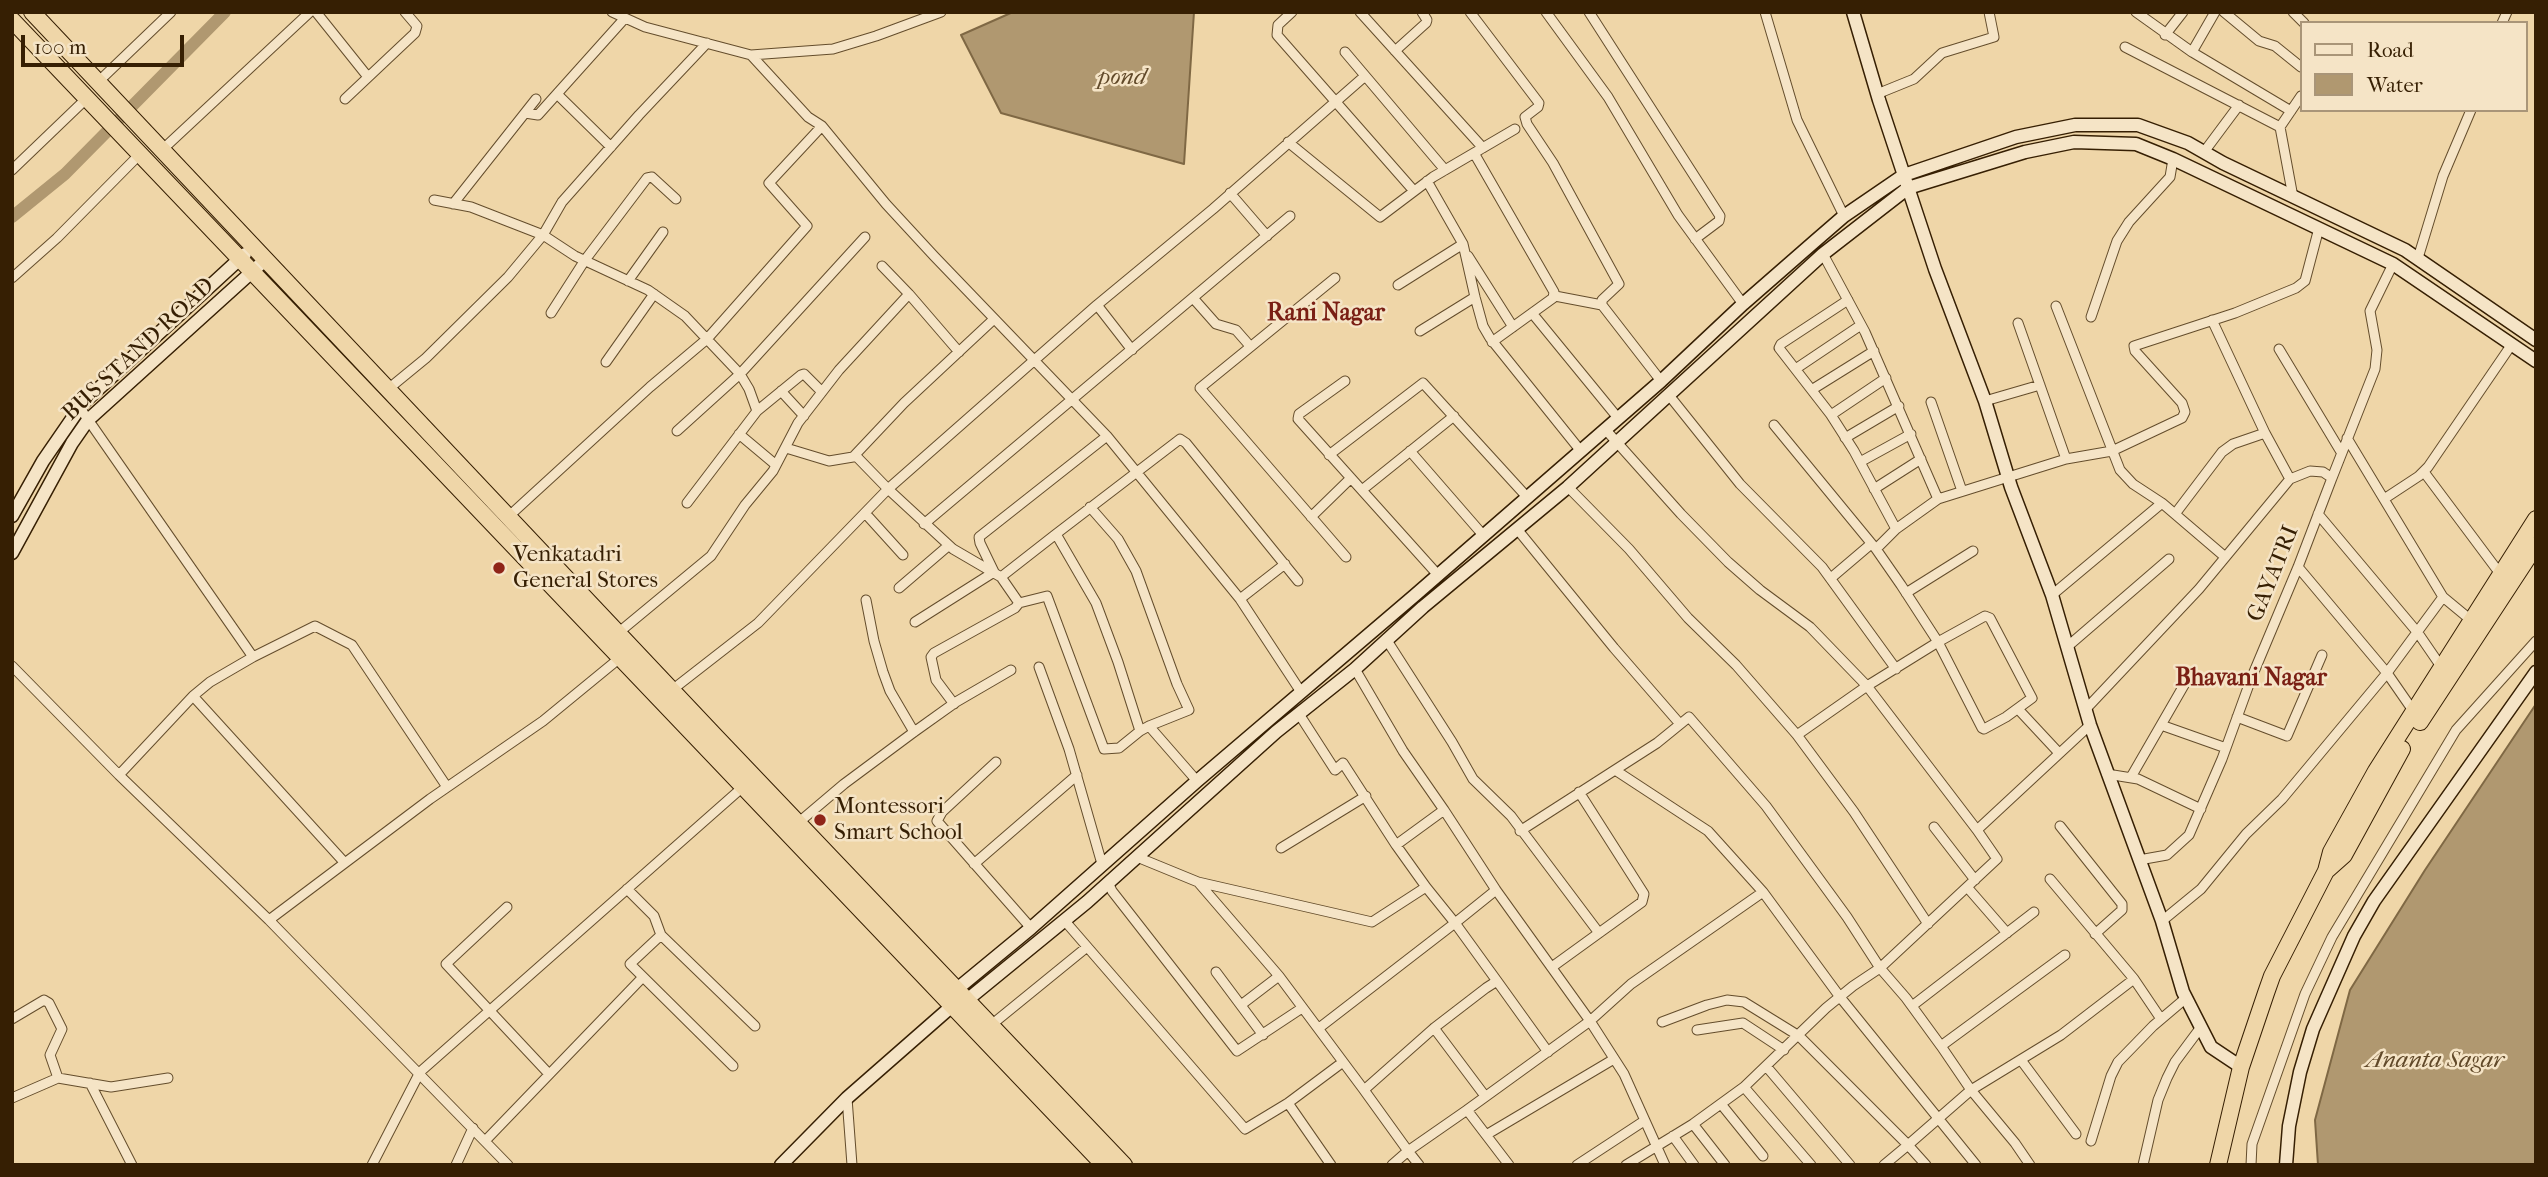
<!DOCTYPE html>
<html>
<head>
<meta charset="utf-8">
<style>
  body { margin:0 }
  #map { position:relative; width:2548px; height:1177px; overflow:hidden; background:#efd6a8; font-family:"IM FELL French Canon",serif }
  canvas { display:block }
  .frame { position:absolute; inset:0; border:14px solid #361f03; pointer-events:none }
  .legend { position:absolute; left:2300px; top:21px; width:228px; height:91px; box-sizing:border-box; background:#f5e4c6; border:2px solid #a99578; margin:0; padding:9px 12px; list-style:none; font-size:21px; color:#361f03 }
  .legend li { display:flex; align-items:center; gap:14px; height:35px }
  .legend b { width:35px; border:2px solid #a99578 }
  .scale { position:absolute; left:21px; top:35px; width:163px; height:32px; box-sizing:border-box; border:4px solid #361f03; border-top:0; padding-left:9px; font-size:21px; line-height:24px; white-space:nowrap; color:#361f03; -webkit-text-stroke:5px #f5e4c6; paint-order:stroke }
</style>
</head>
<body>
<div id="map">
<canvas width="2548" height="1177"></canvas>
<div class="frame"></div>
<ul class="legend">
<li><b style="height:9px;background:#f5e4c6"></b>Road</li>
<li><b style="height:19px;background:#b09870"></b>Water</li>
</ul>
<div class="scale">100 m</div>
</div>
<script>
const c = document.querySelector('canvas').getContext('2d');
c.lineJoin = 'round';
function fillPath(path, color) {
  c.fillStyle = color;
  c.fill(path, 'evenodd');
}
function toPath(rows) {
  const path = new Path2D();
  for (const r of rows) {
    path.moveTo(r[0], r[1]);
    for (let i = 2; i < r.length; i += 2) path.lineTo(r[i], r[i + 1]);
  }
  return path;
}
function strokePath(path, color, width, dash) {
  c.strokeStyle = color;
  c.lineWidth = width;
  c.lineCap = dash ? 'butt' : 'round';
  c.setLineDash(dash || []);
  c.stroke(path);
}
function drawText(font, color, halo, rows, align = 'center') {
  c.font = font + ' "IM FELL French Canon",serif';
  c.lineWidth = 5;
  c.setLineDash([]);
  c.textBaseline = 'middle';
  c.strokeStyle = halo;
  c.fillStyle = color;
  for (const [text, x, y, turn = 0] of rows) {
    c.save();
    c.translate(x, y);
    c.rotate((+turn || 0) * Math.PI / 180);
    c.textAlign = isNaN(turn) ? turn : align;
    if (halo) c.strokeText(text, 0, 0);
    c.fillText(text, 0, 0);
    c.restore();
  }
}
const water = toPath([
  [1013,12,1194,12,1184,164,1001,113,961,35,1013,12],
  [2536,704,2536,1165,2318,1165,2315,1120,2350,990,2425,870,2536,704]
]);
const canal = toPath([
  [12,217,65,174,225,12]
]);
const street = toPath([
  [316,12,368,77],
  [612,12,645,27,751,55,808,117,822,126,886,204,934,256,1107,436,1240,599,1301,692],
  [1292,12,1278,25,1277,35,1414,191],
  [1360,12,1483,148],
  [1470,12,1539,103,1538,107,1525,117,1527,124,1553,163,1619,284,1602,300,1602,305,1661,381],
  [1546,12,1608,97,1678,215,1743,304],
  [1589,12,1720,216,1719,221,1695,239],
  [1765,12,1797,120,1844,216],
  [2136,12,2192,52,2291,111],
  [2224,12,2259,41,2275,46,2301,67],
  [2293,12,2304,23],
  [2502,23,2507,12],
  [2165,35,2183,12],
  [2125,47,2280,127],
  [1395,51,1426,23,1427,20,1422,12],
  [1345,52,1445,170],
  [2192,52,2215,12],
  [751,55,833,49,876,36,941,12],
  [98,82,171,12],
  [557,94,611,147],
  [1877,94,1914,79,1942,53,1994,37,1989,12],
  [345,99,415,33,417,26,405,12],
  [525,113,538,115,625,18],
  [1288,142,1380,217,1433,177,1515,129],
  [162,150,310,12],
  [2204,152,2239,105],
  [1474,153,1554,292,1553,298,1492,342],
  [12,170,87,98],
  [1427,181,1463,244,1475,297,1483,326,1490,338,1580,450],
  [1230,193,1267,236],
  [2293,197,2280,127,2301,96],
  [434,200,471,207,543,235,562,202,639,115,707,43],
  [453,204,536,99],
  [1823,254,1865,332,1938,499],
  [1468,256,1513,327],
  [2418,258,2443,176,2471,110],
  [12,278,57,238,140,154],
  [1335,278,1200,388,1346,557],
  [628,281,663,232],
  [1398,285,1463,244],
  [909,294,959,352],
  [1555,296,1602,305],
  [1193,298,1216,324,1236,330,1250,346],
  [1848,300,1781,344,1779,348,1831,415,1854,451,1896,529],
  [1097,305,1132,350],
  [2056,306,2120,470,2133,484,2162,503,2224,556],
  [551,313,585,260,647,178,652,177,676,199],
  [1532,313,1618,418],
  [2091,317,2117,241,2129,222,2170,177,2173,159],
  [2212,320,2265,433],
  [2018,323,2066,459],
  [1420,331,1475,297],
  [2279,349,2341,452],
  [606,362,654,294],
  [1797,368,1861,325],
  [1345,381,1299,414,1298,419,1438,575],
  [1813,389,1874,351],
  [387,390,426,358,508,277,543,235,575,256,648,290,685,316,740,374,749,389,757,411,801,375,804,374,822,392],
  [781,391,804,416],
  [1668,394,1740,484,1822,567,1896,669],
  [1985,401,2040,385],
  [1931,402,1962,491],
  [1831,415,1886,378],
  [1774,425,1876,549,1901,585,1938,642,1982,728,1984,729,2006,717,2032,698,1990,618,1985,616,1938,642,1867,686,1797,735],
  [1605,429,1681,514,1728,562,1760,590,1810,627,1867,686,1977,830],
  [677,431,740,374,865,237],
  [739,434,776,465],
  [1845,438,1899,406],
  [2347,438,2443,597],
  [786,448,829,461,853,457,904,403,994,319],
  [1410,451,1483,535],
  [1329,455,1423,383,1527,497],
  [1860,462,1911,434],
  [2424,472,2501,575],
  [2332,478,2375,369,2377,350,2370,311,2393,264],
  [1568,487,1629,549,1688,618,1736,665,1797,735,1854,812,1928,924],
  [1874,489,1921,459],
  [1362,490,1454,416],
  [2384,499,2419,476,2428,467,2512,344],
  [687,503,757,411],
  [1090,507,1118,539,1136,571,1177,684,1189,710,1149,726],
  [865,513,903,555],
  [2318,514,2418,633,2442,668],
  [508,517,650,387,707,339,807,226,769,183,822,126],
  [1311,517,1351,478],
  [924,524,1290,216],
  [1517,529,1614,648,1680,724],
  [1056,534,1001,577,953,549,888,489,1097,305,1213,209,1365,76],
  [1876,549,1896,529,1938,499,2066,459,2112,451,2182,418,2185,412,2182,403,2135,351,2134,346,2235,313,2296,288,2305,281,2319,228],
  [2298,567,2387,673,2414,712],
  [1831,578,1871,544],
  [899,588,948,546],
  [1906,593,1973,551],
  [2052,595,2162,503],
  [1240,599,1285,564],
  [866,600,874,641,883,672,890,691,914,732],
  [1019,603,1047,596,1104,749,1119,748,1140,731],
  [915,622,994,572,980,543,979,537,1107,436],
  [618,633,711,556,745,505,773,471,798,423,839,370,909,294,882,266],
  [1386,639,1452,742,1473,779,1511,816,1599,933,1552,967],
  [2067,647,2169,559],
  [253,657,315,626,352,645,447,787],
  [12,666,119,775,193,696,210,682,253,657,80,408],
  [1039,667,1069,749,1102,864],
  [672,690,758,623,888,489,855,455],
  [193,696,344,862],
  [954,704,936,680,931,657,934,653,1015,608,1019,603,1001,577],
  [2018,709,2059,753],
  [2085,710,2199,589,2290,479],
  [1299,714,1335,770,1343,763,1396,845],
  [2237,717,2287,736,2322,655],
  [2161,725,2226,748],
  [996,762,942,812,937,821,1031,928],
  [1615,770,1708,831,1763,892],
  [2107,774,2138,779,2201,809],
  [119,775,269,920,508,1165],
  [2131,777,2191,673],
  [1197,781,1149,726,1140,731,1118,662,1096,603,1056,534,1180,439,1186,443,1298,581],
  [1579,792,1644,894,1642,902,1599,933],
  [1444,810,1496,890,1590,1021,1631,984,1763,892,1840,997,1976,1165],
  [798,823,844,784,914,732,956,702,1011,670],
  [2060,826,2122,904,2122,910,2095,934],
  [1934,827,1975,880],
  [1520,831,1657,743,1689,717,1766,806,1847,917,1880,968,1853,986,1826,1008,1744,1087,1693,1124,1626,1165],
  [1281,848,1366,796],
  [1137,857,1198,882,1279,976,1364,1090],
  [2139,860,2167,855,2189,835,2222,759,2251,679,2298,567,2332,478,2323,472,2310,471,2290,479,2265,433,2233,444,2222,452,2175,514],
  [974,864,1077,775],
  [2050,879,2134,979,2161,1019],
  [1108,882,1112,891,1237,1051,1302,1008],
  [1198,882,1372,922,1426,887,1396,845,1444,810,1403,751,1355,669],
  [1967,887,2007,933],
  [627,889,654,916,661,935,755,1026],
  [1496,890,1455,923,1497,981],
  [507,907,446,964,549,1074],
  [269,920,430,799,543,721,621,657],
  [1064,920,1245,1129,1288,1103,1343,1062],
  [2162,921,2201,889,2246,834,2282,799,2387,673,2443,597,2472,621],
  [661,935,630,964,733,1066],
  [2065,955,1941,1046,1906,998,1880,968,1997,859,1977,830,2090,725],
  [1216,972,1263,1035],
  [1241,1005,1279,976],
  [1912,1006,2034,912],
  [12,1019,44,1000,49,1003,62,1029,50,1055,58,1078],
  [1662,1022,1707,1005,1727,1000,1744,1002,1799,1036,1908,1145,1971,1090,2015,1143,2030,1165],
  [990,1026,1087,947],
  [1319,1028,1455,923,1426,887],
  [1434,1028,1485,1096],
  [1697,1030,1743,1023,1784,1050],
  [1941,1046,1971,1090,2061,1035,2134,979],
  [2021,1060,2076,1134],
  [1766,1066,1850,1165],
  [90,1083,132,1165],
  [1744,1087,1811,1165],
  [12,1098,58,1078,111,1087,168,1078],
  [847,1098,852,1165],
  [1288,1103,1331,1165],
  [1721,1104,1763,1156],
  [1467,1110,1590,1021,1624,1074,1665,1165],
  [1693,1124,1725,1165],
  [1486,1135,1614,1059],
  [1673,1136,1694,1165],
  [486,1140,642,978],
  [2091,1141,2111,1076,2118,1062,2153,1026,2186,998],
  [372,1165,420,1072,744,786],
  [456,1165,473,1128],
  [1392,1165,1408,1151,1364,1090,1434,1028,1486,988,1497,981,1548,1052],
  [1419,1165,1408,1151,1467,1110,1509,1165],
  [1577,1165,1644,1121],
  [1884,1165,1908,1145,1926,1165],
  [2143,1165,2158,1100,2167,1078,2175,1062,2201,1027],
  [2251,1165,2252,1144,2305,994,2332,937,2456,730,2536,641]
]);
const secondary = toPath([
  [1853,12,1879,100,1935,269,1985,401,2011,487,2052,595,2090,725,2162,921,2183,992,2211,1047,2241,1067],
  [12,516,43,461,83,403,245,254],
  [12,553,72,443,88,420,265,260],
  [951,994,1031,928,1197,781,1414,596,1661,381,1743,304,1814,242,1844,216,1904,175,2016,137,2075,125,2138,125,2188,143,2223,163,2405,250,2536,340],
  [961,1005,1087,902,1276,732,1355,669,1423,607,1568,487,1823,254,1908,188,2025,152,2074,142,2136,144,2173,159,2393,264,2536,361],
  [781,1165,847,1098,952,1006],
  [2286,1165,2289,1126,2300,1072,2313,1029,2354,936,2374,901,2536,672]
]);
const highway = toPath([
  [32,12,716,737,1124,1165],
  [12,20,1104,1165],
  [2420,722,2536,545],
  [2326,871,2344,855,2402,749],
  [2218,1165,2241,1067,2266,993,2272,976,2326,871,2331,852,2376,771,2536,519]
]);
const markers = [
  [499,568,7,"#8f2418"],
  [820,820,7,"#8f2418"]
];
const streetNames = [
  ["BUS STAND ROAD",139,350,-43],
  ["GAYATRI",2274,574,-68]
];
const poiNames = [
  ["Venkatadri",513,555],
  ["General Stores",513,581],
  ["Montessori",834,807],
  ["Smart School",834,833]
];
const waterNames = [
  ["pond",1122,78],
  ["Ananta Sagar",2435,1061]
];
const neighbourhoodNames = [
  ["Rani Nagar",1326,314],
  ["Bhavani Nagar",2251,679]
];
fillPath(water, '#b09870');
strokePath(water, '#7f6844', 2);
strokePath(canal, '#b09870', 12);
strokePath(street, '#644d2c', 11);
strokePath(secondary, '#361f03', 15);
strokePath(highway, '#361f03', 18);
strokePath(street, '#f5e4c6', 9);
strokePath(secondary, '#f5e4c6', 12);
strokePath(highway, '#efd6a8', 16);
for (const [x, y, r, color] of markers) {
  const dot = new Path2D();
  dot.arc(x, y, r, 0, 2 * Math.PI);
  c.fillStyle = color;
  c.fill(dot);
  strokePath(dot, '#f5e4c6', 2.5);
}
drawText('23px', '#361f03', '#f5e4c6', streetNames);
drawText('23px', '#361f03', '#f5e4c6', poiNames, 'left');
drawText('italic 24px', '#614929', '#f5e4c6', waterNames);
drawText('bold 24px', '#7a1f14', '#f5e4c6', neighbourhoodNames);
</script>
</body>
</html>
